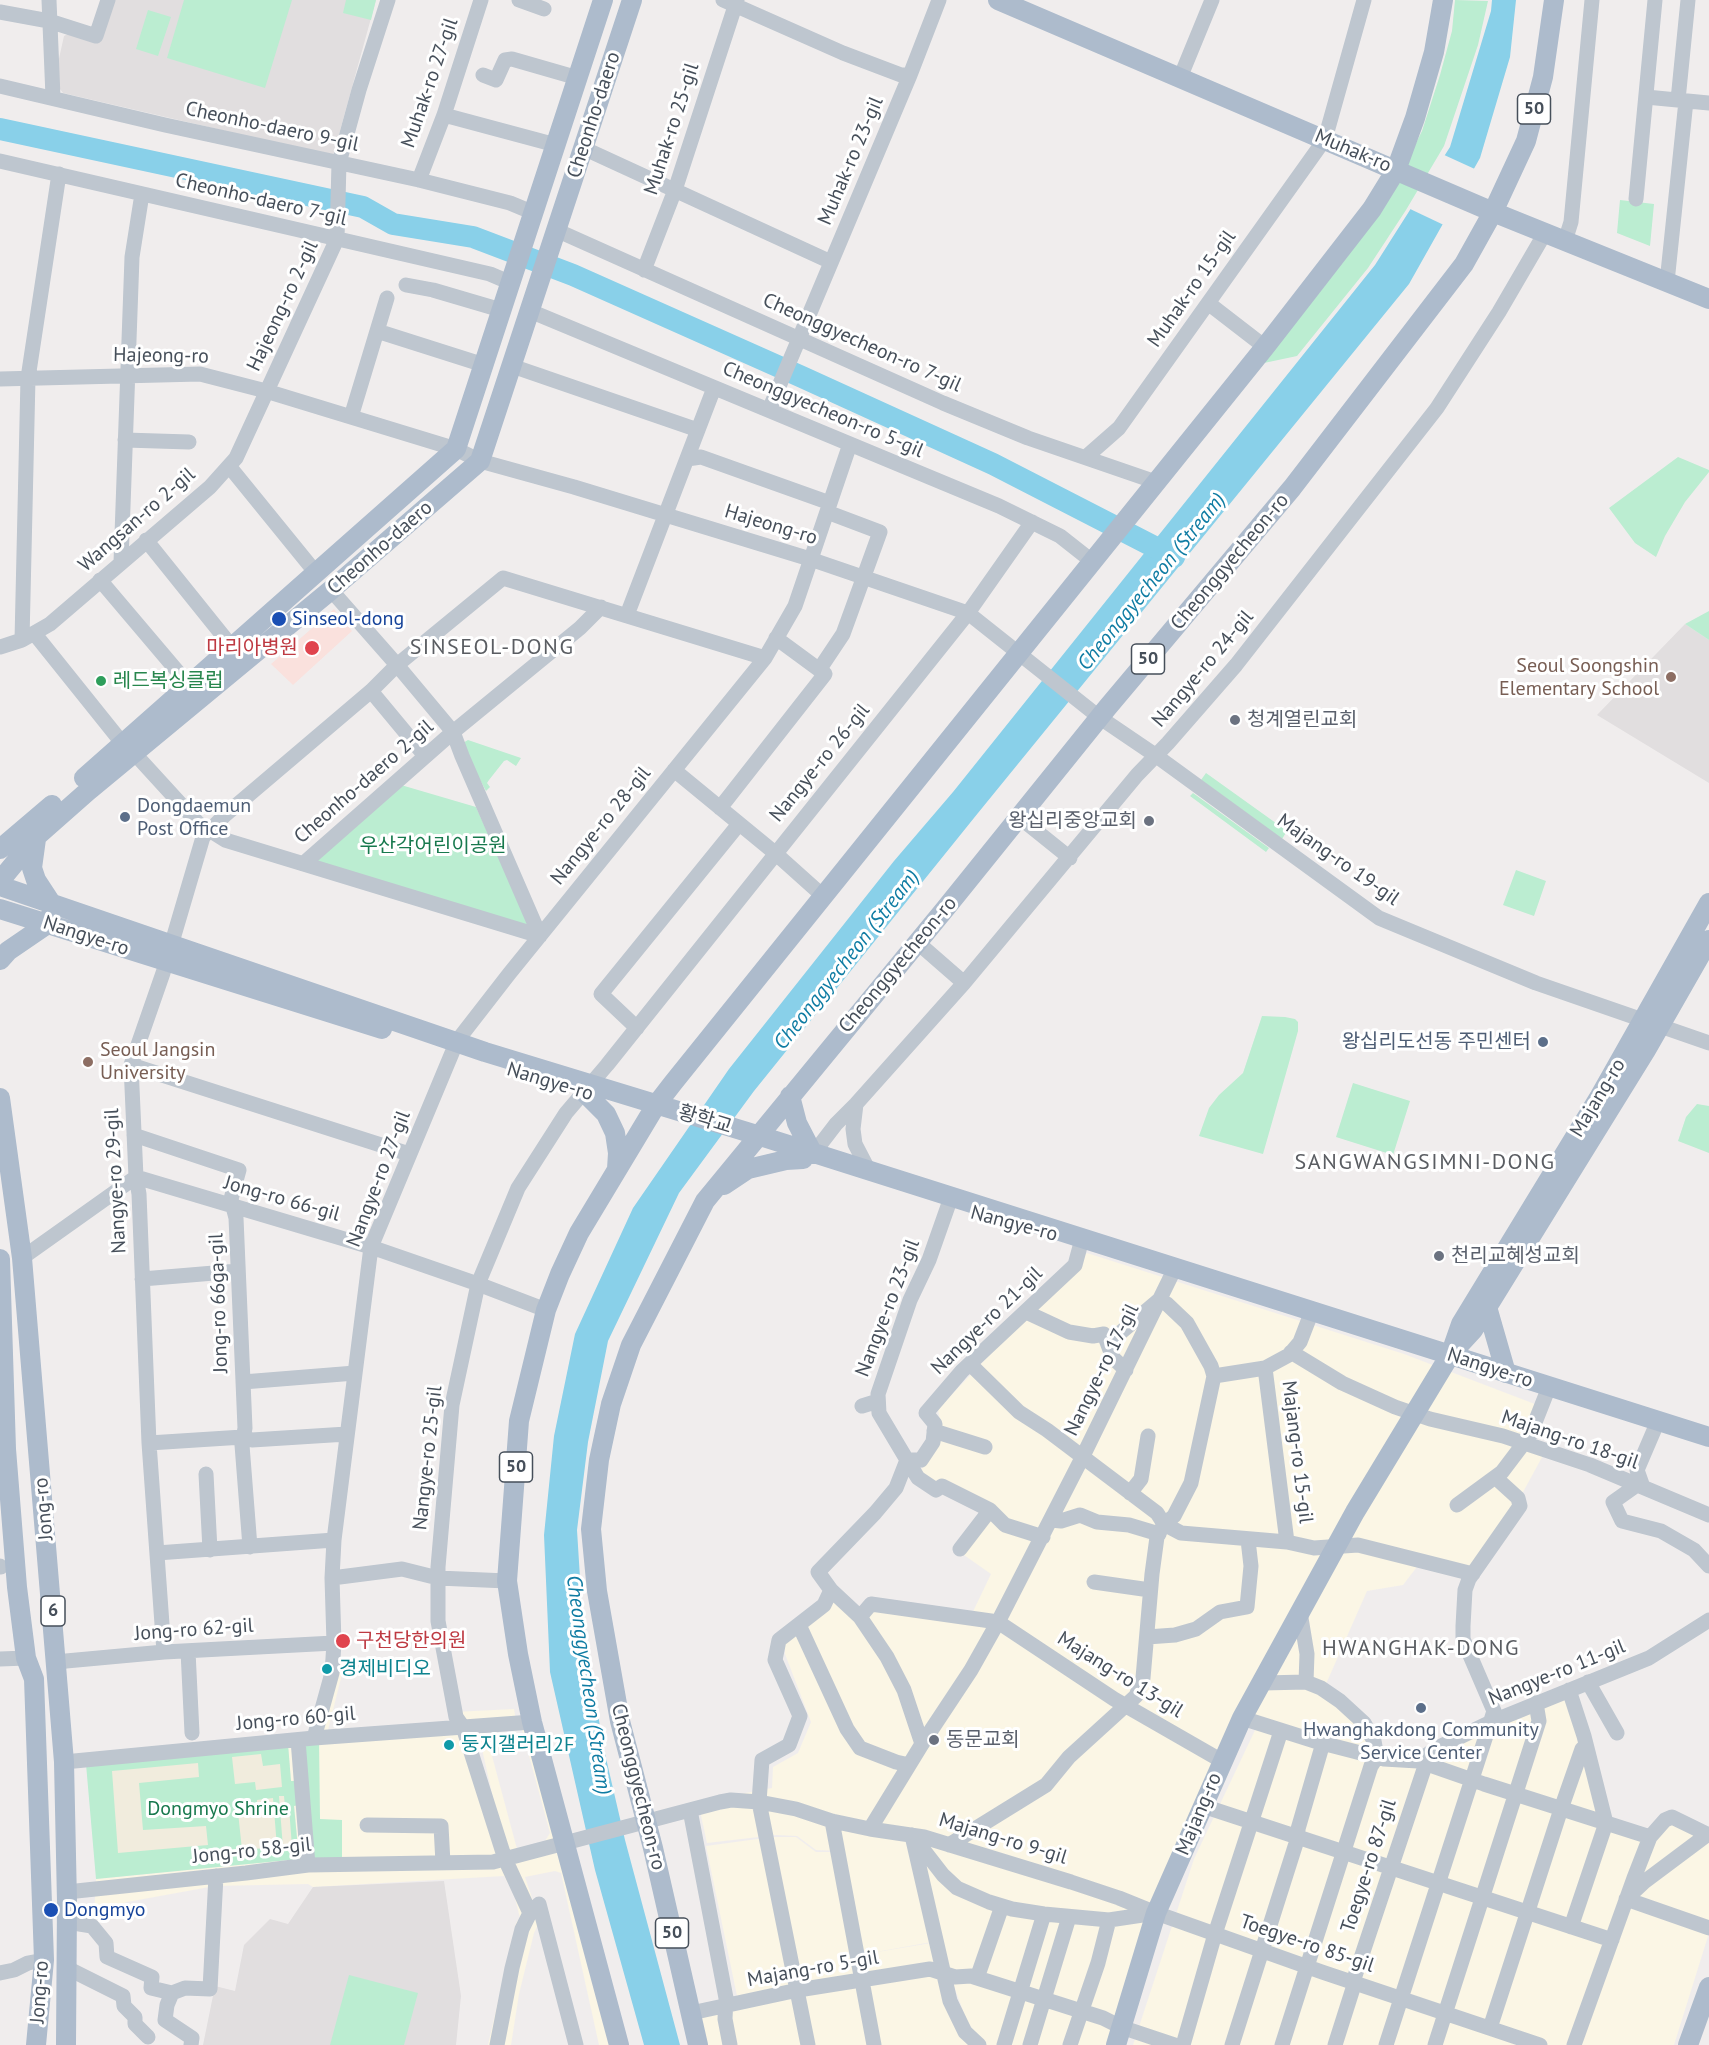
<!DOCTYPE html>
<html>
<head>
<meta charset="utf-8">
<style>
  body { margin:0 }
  canvas { display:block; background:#f0eded }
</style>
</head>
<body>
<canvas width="1709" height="2045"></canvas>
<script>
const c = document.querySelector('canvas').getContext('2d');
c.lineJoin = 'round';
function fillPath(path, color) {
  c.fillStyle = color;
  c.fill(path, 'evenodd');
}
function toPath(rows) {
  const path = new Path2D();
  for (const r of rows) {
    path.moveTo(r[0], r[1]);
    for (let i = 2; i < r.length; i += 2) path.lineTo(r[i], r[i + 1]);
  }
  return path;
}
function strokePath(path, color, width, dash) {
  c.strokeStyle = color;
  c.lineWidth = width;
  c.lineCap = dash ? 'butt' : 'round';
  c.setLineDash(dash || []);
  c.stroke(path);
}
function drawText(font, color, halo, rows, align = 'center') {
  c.font = font + ' "PT Sans","Noto Sans KR",sans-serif';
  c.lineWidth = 6;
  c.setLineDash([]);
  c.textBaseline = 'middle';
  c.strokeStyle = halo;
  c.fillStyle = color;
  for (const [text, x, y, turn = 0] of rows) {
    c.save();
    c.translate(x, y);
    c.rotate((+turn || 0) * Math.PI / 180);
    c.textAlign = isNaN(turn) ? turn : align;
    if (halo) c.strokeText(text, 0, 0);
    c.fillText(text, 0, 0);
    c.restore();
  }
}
const commercial = toPath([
  [1087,1253,1404,1354,1540,1406,1530,1442,1546,1450,1517,1503,1472,1570,1423,1559,1403,1585,1367,1591,1322,1693,1367,1731,1374,1755,1237,1718,1114,2045,984,2045,967,2021,953,1984,943,1940,865,1954,931,1943,969,2045,703,2045,694,2006,737,1996,706,1846,772,1837,796,1837,816,1852,843,1852,861,1934,844,1851,816,1850,797,1836,776,1835,707,1843,698,1802,772,1788,773,1767,798,1753,811,1722,785,1654,785,1642,836,1600,859,1623,872,1607,969,1620,991,1574,964,1555,989,1515,920,1473,941,1426,938,1409],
  [331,1655,343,1657,341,1678,328,1730,449,1728,454,1712,514,1709,516,1721,461,1726,504,1846,477,1727,484,1726,517,1849,545,1841,550,1833,521,1726,529,1730,611,2045,599,2045,561,1873,555,1871,525,1877,535,1907,542,1916,534,1933,519,1994,511,2045,488,2045,516,1923,520,1918,514,1894,504,1876,313,1887,308,1884,215,1886,127,1902,94,1916,96,1879,299,1859,294,1805,299,1805,297,1781,291,1782,288,1745,263,1738,310,1731],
  [1568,1693,1603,1825,1653,1842,1667,1822,1709,1839,1709,1933,1674,2045,1133,2045,1194,1859,1257,1726,1403,1762]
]);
const education = toPath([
  [113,0,376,0,333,156,63,93,57,85,56,72,64,36,68,34,100,41],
  [1685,624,1709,640,1709,783,1597,715],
  [444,1881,461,1996,456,2045,203,2045,215,1986,235,1991,244,1945,270,1919,288,1924,313,1887]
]);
const medical = toPath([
  [334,609,352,631,293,685,271,664]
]);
const green = toPath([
  [184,0,292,0,265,88,167,58],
  [346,0,376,0,371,20,343,13],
  [1455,0,1488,1,1478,45,1444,146,1406,210,1368,268,1297,356,1264,363,1347,257,1386,203,1422,131,1440,75,1452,31],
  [148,10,171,17,158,56,136,49],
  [1620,200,1654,204,1650,246,1617,233],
  [1678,457,1709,470,1709,472,1685,502,1665,536,1656,557,1635,543,1609,508],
  [1709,611,1709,640,1685,624],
  [468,740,521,758,516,766,507,760,504,761,489,780,487,783,490,787,486,791,461,744],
  [1206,773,1287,831,1282,839,1201,780],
  [401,785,476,807,531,928,316,862],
  [1193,793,1269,848,1266,852,1190,796],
  [1516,870,1546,881,1534,916,1503,905],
  [1262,1016,1285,1017,1295,1019,1298,1022,1298,1031,1263,1154,1199,1136,1209,1108,1219,1095,1243,1073],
  [1353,1083,1410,1101,1393,1155,1336,1137],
  [1697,1104,1709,1106,1709,1153,1678,1141,1686,1117],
  [319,1739,320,1819,342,1820,342,1859,312,1860,301,1742],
  [288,1744,291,1781,297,1781,299,1805,294,1806,299,1859,96,1879,86,1764],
  [349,1975,418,1993,404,2045,330,2045]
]);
const sand = toPath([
  [261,1754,263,1766,280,1764,282,1787,256,1790,255,1782,235,1784,232,1757],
  [198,1763,199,1777,139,1783,143,1830,206,1826,208,1845,118,1853,112,1771],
  [279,1796,284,1796,285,1807,289,1807,292,1847,283,1848],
  [273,1798,277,1847,242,1850,238,1812,257,1810,257,1800]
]);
const water = toPath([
  [1492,0,1516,0,1510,57,1480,158,1409,284,978,813,754,1091,679,1193,608,1341,588,1442,577,1530,581,1594,602,1741,625,1840,680,2045,644,2045,595,1870,550,1672,544,1535,554,1436,575,1334,633,1208,729,1069,894,861,953,792,1375,265,1450,147,1491,11]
]);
const pier = toPath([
  [1442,154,1477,170,1446,226,1408,208]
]);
const river = toPath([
  [0,129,363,207,393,224,473,237,573,275,802,377,993,464,1174,557]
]);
const minor = toPath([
  [49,0,53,97],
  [519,0,544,9],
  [723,0,843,53,901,75,910,75],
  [0,12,49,21,96,36,108,0],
  [483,75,496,80,505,60,512,59,578,78],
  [1180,78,1212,0],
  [0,86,165,125,419,180,510,203,534,213],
  [1646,97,1709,103],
  [1678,100,1688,0],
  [444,115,556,145],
  [583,148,831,262],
  [0,161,490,274,511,283],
  [419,180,444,115,481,0],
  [1636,199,1655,0],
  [556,230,943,403,1028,438,1156,482],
  [1565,241,1571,222,1592,0],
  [644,270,675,190,737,0],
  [1667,282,1686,101],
  [406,285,433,290,501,310],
  [1208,303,1265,347],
  [530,311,999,506,1060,536,1093,562],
  [377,331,484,365],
  [512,366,698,430],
  [0,379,200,374,266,391,456,449,480,461,574,487,810,559,968,613,1099,717,1155,755,1379,918,1536,983,1709,1043],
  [769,410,910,75,939,0],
  [351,417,387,298],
  [125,440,189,442],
  [1086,457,1119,428,1325,139,1364,0],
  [687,459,701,457,830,503],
  [229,466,316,573],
  [146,540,232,647],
  [121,562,132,257,142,194],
  [100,580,189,685],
  [331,590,397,665,453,732,462,756,540,936],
  [627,615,714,388],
  [34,633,123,744],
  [22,640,28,378,59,174],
  [0,647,22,640,50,624,210,487,236,458,337,239,339,163,359,90,388,0],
  [819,670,843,634,880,532,827,512],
  [371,691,425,756],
  [134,753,198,823,225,840,540,936],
  [674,770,775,853,823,896],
  [720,808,825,674,776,638],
  [1019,817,1070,858],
  [303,864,453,732,580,628,601,607],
  [917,942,964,983],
  [637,1028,601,994,739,824],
  [131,1065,409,1154],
  [856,1104,853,1129,855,1144,869,1171],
  [134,1135,239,1170,231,1199,236,1218,245,1428,242,1445,250,1547],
  [813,1154,836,1124,856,1104,964,983,1137,775,1168,743,1236,665,1437,408,1499,312,1545,233],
  [22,1258,136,1177,371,1247,478,1284,546,1310],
  [142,1279,238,1271],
  [1026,1312,1069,1332,1093,1336,1104,1334,1113,1358,1126,1370],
  [1106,1339,1120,1333,1159,1300,1167,1304,1187,1323,1211,1366,1214,1376],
  [1291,1352,1342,1383,1395,1407,1430,1419,1503,1436,1590,1465,1709,1515],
  [970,1364,1019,1412,1047,1430,1157,1513,1164,1524,1181,1533,1287,1542,1314,1548,1358,1545,1473,1574],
  [1265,1368,1287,1542],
  [243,1382,355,1373],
  [862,1406,878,1401],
  [934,1431,985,1447],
  [149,1443,243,1437,252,1440,347,1434],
  [907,1460,921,1460,933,1442,935,1424,926,1413,962,1371,1075,1265,1082,1239],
  [907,1460,918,1478,936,1490,942,1486,990,1510,960,1549],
  [206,1474,210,1550],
  [1637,1485,1613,1502,1622,1521,1661,1531,1694,1550,1709,1566],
  [1643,1487,1637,1470,1658,1421],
  [1130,1493,1141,1479,1148,1436],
  [1457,1505,1502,1472,1530,1435,1549,1387],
  [990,1510,1005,1525,1043,1537],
  [1051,1520,1061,1521,1080,1515,1097,1522,1129,1525,1159,1534],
  [157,1553,334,1540],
  [0,1566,1,1567],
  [332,1578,402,1569,438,1578,507,1581],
  [1094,1582,1150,1590],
  [831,1590,860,1617,887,1657,904,1690,922,1744],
  [1300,1612,1307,1654,1306,1682],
  [860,1617,871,1604,998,1622,1114,1699,1222,1761],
  [799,1625,847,1729,860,1748,896,1762,909,1765],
  [1147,1637,1175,1635,1196,1629,1220,1612,1247,1607,1251,1566,1248,1540],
  [188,1651,192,1733],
  [164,1652,149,1443,139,1194,136,1177,131,1065,163,973,203,837,225,815,371,691,397,665,503,578,765,658],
  [0,1659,26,1658],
  [57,1664,66,1661,164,1652,334,1643],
  [1588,1682,1617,1733],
  [1263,1683,1306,1682,1321,1688,1340,1701,1364,1723,1374,1741,1377,1757,1371,1766,1282,2045],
  [1569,1690,1584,1736,1606,1823,1571,1927],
  [1242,1718,1318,1742,1384,1759,1418,1761,1484,1784,1650,1837,1665,1820,1672,1817,1709,1835],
  [314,1738,332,1673,334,1643,332,1578,334,1540,371,1247,457,1041,509,974,765,658,795,606,850,444],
  [298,1740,308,1865],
  [1418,1761,1437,1748,1491,1722,1649,1658,1709,1620],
  [64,1762,314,1738,532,1722],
  [1203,1806,1612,1940],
  [690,1810,726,1998,725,2019,730,2045],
  [832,1821,874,2045],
  [367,1825,441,1826,443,1863],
  [870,1829,922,1744,971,1670,998,1622,1082,1458,1175,1268],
  [1708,1834,1644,1882,1626,1899,1709,1928],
  [912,1835,943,1875,957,1888,989,1902,1012,1909,1044,1914,1109,1920,1156,1913],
  [913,1840,950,2001,965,2032,979,2045],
  [949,1845,1046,1785,1069,1757,1136,1696,1143,1678,1152,1574,1157,1537,1164,1524,1174,1516,1191,1483,1214,1376,1265,1368,1289,1355,1300,1342,1312,1311],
  [67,1892,246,1873,308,1865,493,1862,720,1802,731,1800,759,1802,796,1809,832,1821,870,1829,924,1837,1071,1882,1119,1898,1156,1913,1322,1972,1540,2045],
  [530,1913,505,1859,463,1727,456,1717,438,1621,438,1567,452,1405,478,1284,518,1188,566,1113,607,1065,968,613,1032,522],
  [67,1922,92,1926,106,1943,107,1957,152,1977,151,1988,172,1993],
  [67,1968,123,1996,124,2006,135,2017,135,2024,148,2037],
  [0,1973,14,1970,28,1963,44,1960],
  [977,1978,1002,1906],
  [1353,1982,1429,1754],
  [691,2013,798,1990,930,1969,955,1977,971,1976,1103,2018,1121,2027,1175,2045],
  [1490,2028,1561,1809,1582,1749,1586,1745],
  [191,2045,192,2038,165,2020,167,2005,172,1993,185,1988,210,1989,216,1876],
  [497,2045,512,1968,522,1929,530,1913,539,1904,576,2045],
  [808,2045,759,1802,762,1760,789,1745,800,1716,775,1660,779,1640,824,1605,831,1590,818,1572,875,1513,896,1488,907,1460,879,1413,878,1394,910,1300,929,1260,948,1206],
  [1004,2045,1044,1914],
  [1030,2045,1069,1917],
  [1070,2045,1098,1963,1109,1920],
  [1183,2045,1215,1934,1281,1731],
  [1232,2045,1298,1837,1298,1829,1323,1743],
  [1335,2045,1355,1982],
  [1386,2045,1494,1711,1463,1639,1463,1626,1465,1590,1469,1579,1520,1506,1518,1498,1496,1478],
  [1435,2045,1539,1721,1536,1703],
  [1574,2045,1634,1878,1650,1837]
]);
const major = toPath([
  [998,0,1493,212,1709,299],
  [84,778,456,449,603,0],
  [0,849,52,805],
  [0,881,37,836,88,791,331,590,480,461,632,0],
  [0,886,485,1052,757,1135,1709,1437],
  [0,909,382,1029],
  [0,960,8,951,49,923,53,906,36,880,32,868,36,839],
  [585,1093,606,1114,615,1133,618,1153,617,1169],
  [790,1096,797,1123,813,1154],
  [0,1098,22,1258,64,1762,67,1902,66,2045],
  [724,1185,748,1169,786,1160,803,1159],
  [0,1259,6,1449,17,1587,26,1658,34,1679,44,1960,36,2045],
  [1487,1307,1506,1373],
  [1453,1347,1461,1324,1600,1096,1709,903],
  [619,2045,532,1722,518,1654,507,1581,519,1421,546,1310,560,1274,579,1233,656,1105,673,1083,1265,347,1372,209,1396,170,1415,118,1434,52,1443,0],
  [698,2045,653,1848,620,1721,597,1591,591,1529,599,1460,611,1404,631,1345,705,1201,945,909,1107,708,1292,488,1464,264,1493,212,1526,141,1543,77,1554,0],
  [1116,2045,1156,1913,1242,1718,1355,1512,1450,1355,1473,1330,1565,1181,1646,1050,1709,940],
  [1688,2045,1709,1987]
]);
const markers = [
  [279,619,8,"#1a4fb4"],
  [312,648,8,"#e0444e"],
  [1671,677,6,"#8d6e63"],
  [101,681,6,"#2e9e5b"],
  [1235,720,6,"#6b7280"],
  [125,817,6,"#5c6f8a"],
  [1149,821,6,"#6b7280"],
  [1543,1042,6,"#5c6f8a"],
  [88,1062,6,"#8d6e63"],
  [1439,1256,6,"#6b7280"],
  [343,1641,8,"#e0444e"],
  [327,1669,6,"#0f9aa8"],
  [1421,1708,6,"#5c6f8a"],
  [934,1740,6,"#6b7280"],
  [449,1745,6,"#0f9aa8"],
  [51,1910,8,"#1a4fb4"]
];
const shields = [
  [1534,109,33],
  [1148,659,33],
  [516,1467,33],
  [53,1611,24],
  [672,1933,33]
];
const shieldNames = [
  ["50",1534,109],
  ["50",1148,659],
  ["50",516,1467],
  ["6",53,1611],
  ["50",672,1933]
];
const streetNames = [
  ["Muhak-ro 27-gil",430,83,-71],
  ["Cheonho-daero",594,115,-72],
  ["Cheonho-daero 9-gil",272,127,12],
  ["Muhak-ro 25-gil",672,129,-72],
  ["Muhak-ro",1353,151,23],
  ["Muhak-ro 23-gil",851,161,-67],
  ["Cheonho-daero 7-gil",261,200,13],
  ["Muhak-ro 15-gil",1192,289,-55],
  ["Hajeong-ro 2-gil",283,306,-65],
  ["Cheonggyecheon-ro 7-gil",862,343,24],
  ["Hajeong-ro",161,356,1],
  ["Cheonggyecheon-ro 5-gil",823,410,23],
  ["Wangsan-ro 2-gil",137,520,-41],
  ["Hajeong-ro",771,525,17],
  ["Cheonho-daero",380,548,-41],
  ["Cheonggyecheon-ro",1230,562,-50],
  ["Nangye-ro 24-gil",1203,669,-50],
  ["Nangye-ro 26-gil",820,763,-51],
  ["Cheonho-daero 2-gil",364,782,-41],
  ["Nangye-ro 28-gil",601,826,-51],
  ["Majang-ro 19-gil",1338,860,35],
  ["Nangye-ro",86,936,18],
  ["Cheonggyecheon-ro",898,965,-50],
  ["Nangye-ro",550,1082,17],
  ["Majang-ro",1598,1098,-59],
  ["황학교",705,1120,17],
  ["Nangye-ro 27-gil",379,1179,-69],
  ["Nangye-ro 29-gil",116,1181,-93],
  ["Jong-ro 66-gil",282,1199,16],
  ["Nangye-ro",1014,1224,15],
  ["Jong-ro 66ga-gil",219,1303,-92],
  ["Nangye-ro 23-gil",888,1308,-69],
  ["Nangye-ro 21-gil",987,1321,-44],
  ["Nangye-ro",1490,1368,18],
  ["Nangye-ro 17-gil",1102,1370,-64],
  ["Majang-ro 18-gil",1570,1440,19],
  ["Majang-ro 15-gil",1297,1452,83],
  ["Nangye-ro 25-gil",428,1458,-84],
  ["Jong-ro",44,1509,-95],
  ["Jong-ro 62-gil",194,1630,-4],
  ["Nangye-ro 11-gil",1557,1673,-22],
  ["Majang-ro 13-gil",1120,1675,32],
  ["Jong-ro 60-gil",296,1719,-5],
  ["Cheonggyecheon-ro",638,1787,76],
  ["Majang-ro",1199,1814,-67],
  ["Majang-ro 9-gil",1003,1839,17],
  ["Jong-ro 58-gil",252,1851,-6],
  ["Toegye-ro 87-gil",1369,1866,-72],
  ["Toegye-ro 85-gil",1307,1944,19],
  ["Majang-ro 5-gil",813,1969,-10],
  ["Jong-ro",40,1992,-86]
];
const transitNames = [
  ["Sinseol-dong",292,619],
  ["Dongmyo",64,1910]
];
const healthNames = [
  ["마리아병원",298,648],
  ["구천당한의원",356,1641,"left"]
];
const educationNames = [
  ["Seoul Soongshin",1659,666],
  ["Elementary School",1659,689],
  ["Seoul Jangsin",100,1050,"left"],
  ["University",100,1073,"left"]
];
const leisureNames = [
  ["레드복싱클럽",113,681]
];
const worshipNames = [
  ["청계열린교회",1247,720],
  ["왕십리중앙교회",1137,821,"right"],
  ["천리교혜성교회",1451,1256],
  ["동문교회",946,1740]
];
const serviceNames = [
  ["Dongdaemun",137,806],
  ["Post Office",137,829],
  ["왕십리도선동 주민센터",1531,1042,"right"],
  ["Hwanghakdong Community",1421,1730,"center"],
  ["Service Center",1421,1753,"center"]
];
const parkNames = [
  ["우산각어린이공원",433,846],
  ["Dongmyo Shrine",218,1809]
];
const cultureNames = [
  ["경제비디오",339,1669],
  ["둥지갤러리2F",461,1745]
];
const waterNames = [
  ["Cheonggyecheon (Stream)",1152,582,-51],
  ["Cheonggyecheon (Stream)",847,960,-52],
  ["Cheonggyecheon (Stream)",588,1685,82]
];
const quarterNames = [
  ["SINSEOL-DONG",492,648],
  ["SANGWANGSIMNI-DONG",1425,1163],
  ["HWANGHAK-DONG",1421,1649]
];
fillPath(commercial, '#fbf6e5');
fillPath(education, '#e1dedf');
fillPath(medical, '#fae1dd');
fillPath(green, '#bbedd1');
fillPath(sand, '#f1ecdd');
fillPath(water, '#89d0e9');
fillPath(pier, '#f0eded');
strokePath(river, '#89d0e9', 22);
strokePath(minor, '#bec6cf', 15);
strokePath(major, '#adbbcc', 20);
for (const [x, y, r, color] of markers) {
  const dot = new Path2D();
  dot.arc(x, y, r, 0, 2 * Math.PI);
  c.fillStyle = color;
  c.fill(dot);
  strokePath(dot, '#fff', 2);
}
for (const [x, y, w] of shields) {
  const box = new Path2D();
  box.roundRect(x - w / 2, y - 15, w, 30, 4.5);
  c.fillStyle = '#fff';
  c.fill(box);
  strokePath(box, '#464f5a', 1.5);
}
drawText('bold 18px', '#464f5a', null, shieldNames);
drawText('20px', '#464f5a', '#fff', streetNames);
drawText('20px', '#164399', '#fff', transitNames, 'left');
drawText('20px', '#be3a42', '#fff', healthNames, 'right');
drawText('20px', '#785e54', '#fff', educationNames, 'right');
drawText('20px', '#27864d', '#fff', leisureNames, 'left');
drawText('20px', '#5b616d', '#fff', worshipNames, 'left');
drawText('20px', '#4e5e75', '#fff', serviceNames, 'left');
drawText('20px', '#18794e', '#fff', parkNames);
drawText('20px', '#0d838f', '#fff', cultureNames, 'left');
drawText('italic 21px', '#0f7ca3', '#fff', waterNames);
c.letterSpacing = '1.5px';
drawText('22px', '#5a5d62', '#fff', quarterNames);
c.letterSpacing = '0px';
</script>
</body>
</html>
